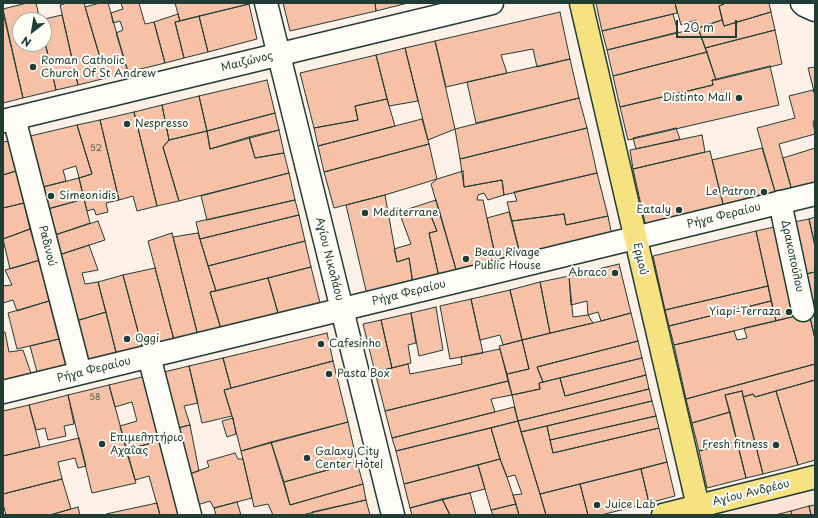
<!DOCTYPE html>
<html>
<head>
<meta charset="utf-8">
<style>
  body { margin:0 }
  #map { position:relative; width:818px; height:518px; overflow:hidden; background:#fcf0e7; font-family:"Playpen Sans",sans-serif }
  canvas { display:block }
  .frame { position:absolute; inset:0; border:4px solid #1f3d34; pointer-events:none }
  .north { position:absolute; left:12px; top:12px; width:40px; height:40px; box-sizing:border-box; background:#fdfcf7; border:1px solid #a4b0a9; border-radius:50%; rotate:211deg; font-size:11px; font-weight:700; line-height:16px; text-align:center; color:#1f3d34 }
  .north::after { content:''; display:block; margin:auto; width:14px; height:18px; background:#1f3d34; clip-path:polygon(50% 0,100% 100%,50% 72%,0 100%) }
  .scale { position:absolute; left:676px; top:20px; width:61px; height:18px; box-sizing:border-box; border:2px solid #1f3d34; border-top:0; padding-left:5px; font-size:12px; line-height:14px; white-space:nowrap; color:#1f3d34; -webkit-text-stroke:3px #fdfcf7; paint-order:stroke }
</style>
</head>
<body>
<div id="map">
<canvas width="818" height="518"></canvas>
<div class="frame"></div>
<div class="north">N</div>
<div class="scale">20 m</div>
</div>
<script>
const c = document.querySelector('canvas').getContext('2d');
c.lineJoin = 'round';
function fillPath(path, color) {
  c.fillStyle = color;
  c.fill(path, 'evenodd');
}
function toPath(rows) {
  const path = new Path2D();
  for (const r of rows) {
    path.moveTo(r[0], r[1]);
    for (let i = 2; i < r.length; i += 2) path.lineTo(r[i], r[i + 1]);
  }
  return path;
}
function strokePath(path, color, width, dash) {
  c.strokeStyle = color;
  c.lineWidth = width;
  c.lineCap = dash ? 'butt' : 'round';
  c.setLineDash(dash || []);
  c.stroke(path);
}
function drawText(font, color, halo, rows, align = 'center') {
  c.font = font + ' "Playpen Sans",sans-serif';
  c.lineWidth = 4;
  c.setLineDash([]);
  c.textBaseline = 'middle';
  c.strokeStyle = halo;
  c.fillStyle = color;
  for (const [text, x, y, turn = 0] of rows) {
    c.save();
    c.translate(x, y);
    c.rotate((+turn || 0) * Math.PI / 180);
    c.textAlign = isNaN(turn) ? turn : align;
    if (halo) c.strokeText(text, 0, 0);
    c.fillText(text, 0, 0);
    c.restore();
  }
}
const built = toPath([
  [815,477,815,515,666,515]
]);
const building = toPath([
  [27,3,36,3,40,20,20,20,20,44,44,44,44,38,56,90,23,98,3,9,27,3],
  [67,3,84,3,106,78,78,85,60,5,67,3],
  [100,3,108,3,128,72,106,78,85,7,100,3],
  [121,3,139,3,145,24,154,22,165,63,128,72,116,33,123,30,120,21,113,23,111,13,123,9,121,3],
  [175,3,249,3,249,4,180,21,175,3],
  [283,3,375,3,376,11,290,31,283,3],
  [375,3,408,3,376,11,375,3],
  [596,3,675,3,677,13,602,31,596,3],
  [675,3,724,3,724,4,719,6,722,20,698,28,696,20,681,25,675,3],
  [724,3,769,3,771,12,724,26,719,6,724,4,724,3],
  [249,4,257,39,208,52,199,16,249,4],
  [3,12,23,98,3,103,3,12],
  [560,12,570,59,537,67,533,49,501,55,507,73,446,87,435,41,560,12],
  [771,12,775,30,705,48,698,28,722,20,724,26,771,12],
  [178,14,180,21,175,22,184,58,165,63,154,22,178,14],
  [673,14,678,32,607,50,602,31,673,14],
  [62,15,78,85,56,90,44,38,44,20,40,20,62,15],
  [199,16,208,52,184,58,175,22,199,16],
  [698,28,707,52,613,76,607,50,698,28],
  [775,30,782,64,716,80,705,48,775,30],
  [435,41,455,129,428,140,405,48,435,41],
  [405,48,418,101,389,106,376,55,405,48],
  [707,52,716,80,712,80,713,85,620,107,613,76,707,52],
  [376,55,387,99,355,106,358,120,314,128,300,73,376,55],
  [570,59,579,98,476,123,467,82,570,59],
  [770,66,779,105,628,140,620,107,713,85,712,80,770,66],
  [815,67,815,95,808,68,815,67],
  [267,80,275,113,207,131,199,96,267,80],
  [813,90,815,95,815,121,813,121,815,134,779,144,792,191,776,195,757,128,795,118,789,96,813,90],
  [199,96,207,131,169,140,162,105,199,96],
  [579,98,587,128,460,159,455,129,579,98],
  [387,99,395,126,318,146,314,128,358,120,355,106,387,99],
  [162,105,169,140,163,147,179,201,157,206,134,112,162,105],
  [134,112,157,206,137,211,133,196,119,200,100,120,134,112],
  [275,113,279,130,210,149,207,131,275,113],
  [422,119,429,144,324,172,318,146,422,119],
  [100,120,119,200,106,203,108,212,96,215,94,209,87,211,79,178,92,174,77,125,100,120],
  [77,125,92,174,79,178,76,166,63,170,66,181,39,188,26,137,77,125],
  [587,128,597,173,504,195,502,180,464,187,460,159,587,128],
  [676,128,680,139,636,149,633,138,676,128],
  [279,130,284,153,255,158,249,137,279,130],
  [207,131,210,149,249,137,255,158,284,153,289,173,179,201,163,147,169,140,207,131],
  [702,135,705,152,633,169,630,150,702,135],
  [9,141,16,171,3,175,3,142,9,141],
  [429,144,437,179,385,195,334,208,324,172,429,144],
  [762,148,776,195,724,208,712,160,762,148],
  [815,148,815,185,792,191,783,158,815,148],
  [710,151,724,208,646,227,633,169,710,151],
  [16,171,24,203,3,208,3,175,16,171],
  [463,171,464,187,502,180,504,195,488,200,484,193,478,195,477,200,483,200,497,264,457,273,431,184,437,179,463,171],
  [289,173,295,200,207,220,201,196,289,173],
  [597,173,608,216,566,225,564,214,512,221,507,202,517,201,514,192,597,173],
  [79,178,84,199,44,210,39,188,79,178],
  [385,195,397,262,409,258,413,284,367,295,346,205,385,195],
  [84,199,90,223,52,236,44,210,84,199],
  [295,200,299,215,200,239,196,222,295,200],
  [436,200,440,213,431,216,437,231,429,233,439,277,413,284,409,258,397,262,394,249,411,244,399,212,436,200],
  [24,203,30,229,3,239,3,208,24,203],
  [509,212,521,258,497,264,487,218,509,212],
  [440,213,457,273,439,277,429,233,437,231,431,216,440,213],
  [564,214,566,225,608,216,612,236,521,258,512,221,564,214],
  [299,215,305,241,208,266,200,239,299,215],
  [815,217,815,246,809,219,815,217],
  [809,219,815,246,815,272,801,275,789,223,809,219],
  [98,221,105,240,56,256,52,236,98,221],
  [779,226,799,315,776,321,756,231,779,226],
  [30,229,40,260,10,269,3,239,30,229],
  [756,231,768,286,665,310,653,256,756,231],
  [172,233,198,336,174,340,148,241,172,233],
  [198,233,216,291,210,292,221,329,198,336,173,237,198,233],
  [305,241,311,267,216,291,208,266,305,241],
  [89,245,98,270,82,273,85,284,98,282,106,312,76,321,56,256,89,245],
  [40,260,49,301,17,311,13,300,3,303,3,286,12,285,5,270,40,260],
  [619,264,631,313,601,321,598,312,588,315,587,301,571,305,569,276,619,264],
  [311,267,320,303,278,313,268,278,311,267],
  [155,268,174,340,143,350,123,275,155,268],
  [815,272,815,311,809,313,801,275,815,272],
  [123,275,143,350,117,356,98,282,123,275],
  [569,276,573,317,588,315,593,323,550,333,540,282,569,276],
  [268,278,278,313,221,329,210,292,268,278],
  [540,282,550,333,522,340,510,290,540,282],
  [768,286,771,301,669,326,665,310,768,286],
  [510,290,522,340,503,345,500,335,480,340,471,299,510,290],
  [471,299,483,353,450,359,440,306,471,299],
  [49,301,59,339,17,349,8,313,49,301],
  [771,301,776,321,674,345,669,326,771,301],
  [436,307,443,350,419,356,411,313,436,307],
  [815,311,815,339,809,313,815,311],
  [106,312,117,356,89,364,76,321,106,312],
  [411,313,416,343,408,345,411,363,392,368,381,320,411,313],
  [631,313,638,341,537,367,543,382,539,383,540,389,512,395,507,374,529,369,522,340,601,321,631,313],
  [809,313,815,339,815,364,686,399,674,345,734,331,737,340,747,338,744,328,809,313],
  [381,320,392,368,375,372,363,324,381,320],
  [3,332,5,332,9,352,23,350,32,376,3,384,3,332],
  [327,333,333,361,231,388,223,358,327,333],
  [59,339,66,365,37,372,30,346,59,339],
  [522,340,529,369,507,374,499,346,522,340],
  [638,341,642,358,543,382,537,367,638,341],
  [500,349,508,381,385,411,375,372,408,364,410,374,462,364,461,357,500,349],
  [223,358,231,388,224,390,232,416,202,423,189,366,223,358],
  [642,358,646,375,565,396,560,378,642,358],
  [333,361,348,422,241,451,232,416,224,390,333,361],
  [815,364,815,380,755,397,753,394,743,397,742,391,725,395,730,412,692,423,686,399,815,364],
  [189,366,198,403,184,406,190,425,174,429,160,373,189,366],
  [150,375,166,439,126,450,120,426,137,421,132,402,115,407,109,385,150,375],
  [646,375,649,389,518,421,512,395,540,389,539,383,560,378,565,396,646,375],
  [815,380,815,460,798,465,776,391,815,380],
  [508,381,512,395,491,399,495,412,392,438,385,411,508,381],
  [109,385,136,483,92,493,68,395,109,385],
  [649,389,652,401,521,432,518,421,649,389],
  [742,391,763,474,746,478,725,395,742,391],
  [776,391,798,465,763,474,743,397,753,394,755,397,776,391],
  [68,395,74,424,64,426,66,436,48,440,45,428,36,430,29,405,68,395],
  [652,401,656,416,550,440,547,426,652,401],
  [29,405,40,447,3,456,3,411,29,405],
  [514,407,518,421,396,451,392,438,514,407],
  [730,412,737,441,699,451,692,423,730,412],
  [656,416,659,428,553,453,550,440,656,416],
  [233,418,236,434,227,437,222,421,233,418],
  [518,421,540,494,546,515,519,515,513,495,522,494,515,475,507,477,500,459,491,428,518,421],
  [348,422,357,462,284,482,271,442,348,422],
  [190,425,199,471,186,475,174,429,190,425],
  [547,426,553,453,659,428,667,462,540,494,521,432,547,426],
  [491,428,500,459,404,484,396,451,491,428],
  [79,438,86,466,78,468,75,458,58,462,62,479,3,494,3,456,79,438],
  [166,439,186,515,160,515,149,476,135,480,126,450,166,439],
  [737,441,746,478,707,488,699,451,737,441],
  [271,442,290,505,363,484,366,500,302,515,273,515,268,504,254,507,241,451,271,442],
  [235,453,238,459,243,459,252,498,214,508,210,501,194,506,186,475,209,467,207,461,235,453],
  [500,459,507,477,516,504,491,510,478,465,500,459],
  [357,462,363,484,290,505,284,482,357,462],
  [667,462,675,496,649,503,641,469,667,462],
  [478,465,485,489,410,508,404,484,478,465],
  [641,469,649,503,601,515,588,515,580,484,641,469],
  [62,479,71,509,50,515,6,515,3,504,3,494,62,479],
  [580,484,588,515,546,515,540,494,580,484],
  [470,493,476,515,450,515,442,499,470,493],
  [442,499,450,515,412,515,410,508,442,499],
  [366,500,370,515,312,515,312,512,366,500],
  [237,502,241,515,216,515,214,508,237,502],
  [157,503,160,515,106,515,106,514,157,503],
  [516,504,519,515,493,515,491,510,516,504],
  [815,505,815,515,811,515,809,506,815,505],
  [809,506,811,515,792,515,791,511,809,506],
  [78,507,80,515,50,515,78,507],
  [791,511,792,515,775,515,791,511]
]);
const minor = toPath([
  [266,3,393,515],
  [802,3,804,5,815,10],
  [14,118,80,373],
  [3,121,492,3],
  [780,202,803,310],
  [149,356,190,515],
  [3,392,815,194]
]);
const major = toPath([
  [581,3,700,515],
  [663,515,815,477]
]);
const markers = [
  [33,67,4,"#1f3d34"],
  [739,98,4,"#1f3d34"],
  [127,124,4,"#1f3d34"],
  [764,192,4,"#1f3d34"],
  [51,196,4,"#1f3d34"],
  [679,210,4,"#1f3d34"],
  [365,213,4,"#1f3d34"],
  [466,259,4,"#1f3d34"],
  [615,273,4,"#1f3d34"],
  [789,312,4,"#1f3d34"],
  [127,339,4,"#1f3d34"],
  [321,344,4,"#1f3d34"],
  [329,374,4,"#1f3d34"],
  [102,444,4,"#1f3d34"],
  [776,445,4,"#1f3d34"],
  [307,458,4,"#1f3d34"],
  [597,505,4,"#1f3d34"]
];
const numberNames = [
  ["52",96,149],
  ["58",95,398]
];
const poiNames = [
  ["Roman Catholic",41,61],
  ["Church Of St Andrew",41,74],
  ["Distinto Mall",731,98,"right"],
  ["Nespresso",135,124],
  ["Le Patron",756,192,"right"],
  ["Simeonidis",59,196],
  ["Eataly",671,210,"right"],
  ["Mediterrane",373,213],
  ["Beau Rivage",474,253],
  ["Public House",474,266],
  ["Abraco",607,273,"right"],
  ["Yiapi-Terraza",781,312,"right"],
  ["Oggi",135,339],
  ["Cafesinho",329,344],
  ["Pasta Box",337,374],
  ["Επιμελητήριο",110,438],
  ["Αχαΐας",110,451],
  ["Fresh fitness",768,445,"right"],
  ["Galaxy City",315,452],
  ["Center Hotel",315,465],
  ["Juice Lab",605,505]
];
const streetNames = [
  ["Μαιζώνος",247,62,-14],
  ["Ρήγα Φεραίου",724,216,-14],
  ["Ραδινού",47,246,76],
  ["Δρακοπούλου",792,256,78],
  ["Αγίου Νικολάου",329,259,76],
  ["Ερμού",640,259,77],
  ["Ρήγα Φεραίου",409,293,-14],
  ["Ρήγα Φεραίου",94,370,-14],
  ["Αγίου Ανδρέου",751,493,-14]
];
fillPath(built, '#fae2d4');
fillPath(building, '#f6c1a7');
strokePath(building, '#1f3d34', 1);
strokePath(minor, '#1f3d34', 25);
strokePath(major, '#1f3d34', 25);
strokePath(minor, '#fdfcf7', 22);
strokePath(major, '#f7e281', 22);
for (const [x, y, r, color] of markers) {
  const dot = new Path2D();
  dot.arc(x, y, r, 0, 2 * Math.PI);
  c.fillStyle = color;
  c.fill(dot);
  strokePath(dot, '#fdfcf7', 1.5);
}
drawText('9px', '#555e51', null, numberNames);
drawText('11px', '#1f3d34', '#fdfcf7', poiNames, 'left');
drawText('11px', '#1f3d34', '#fdfcf7', streetNames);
</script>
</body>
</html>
